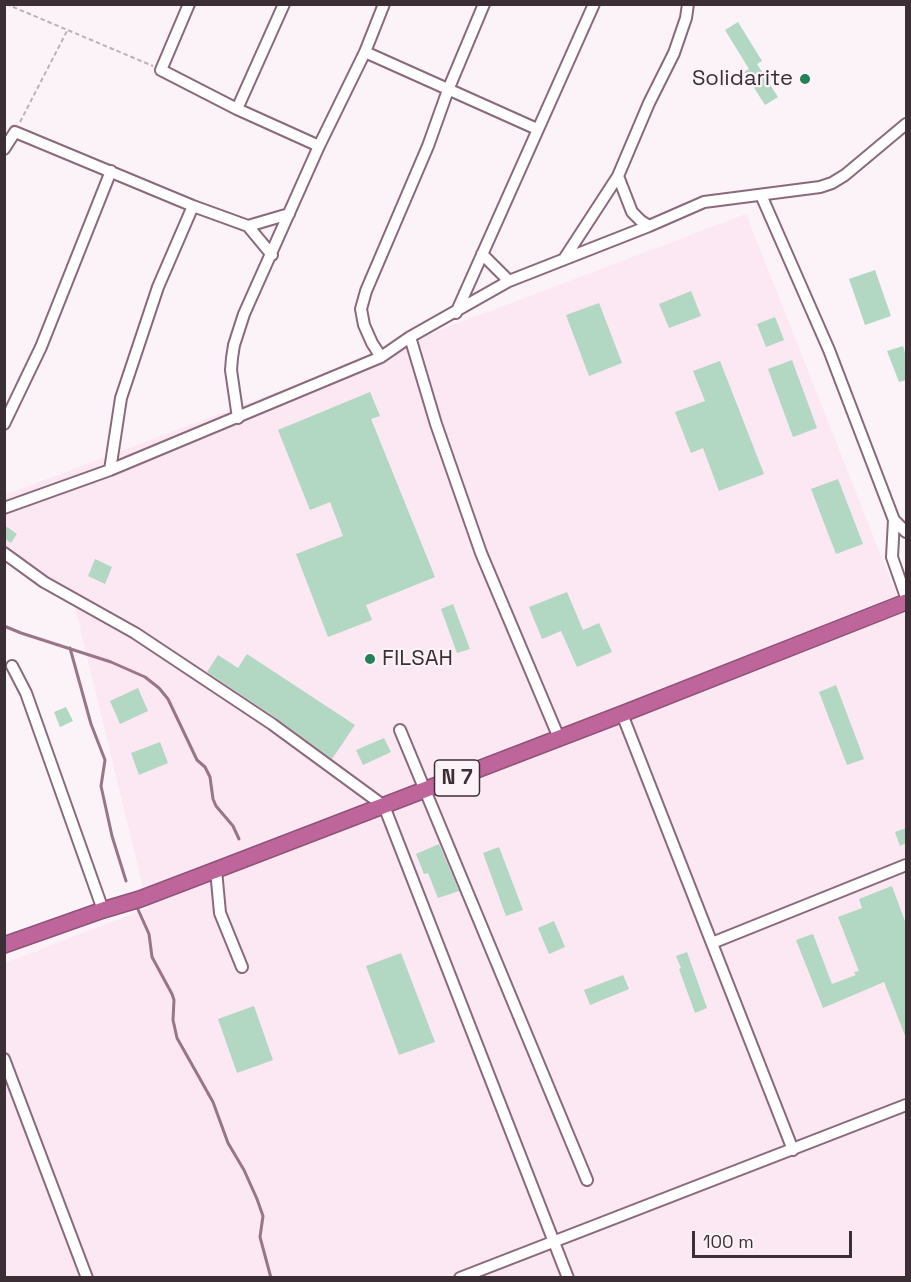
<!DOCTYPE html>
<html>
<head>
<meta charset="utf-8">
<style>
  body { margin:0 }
  #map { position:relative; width:911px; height:1282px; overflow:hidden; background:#fbf3f7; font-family:"Space Grotesk",sans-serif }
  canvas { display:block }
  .frame { position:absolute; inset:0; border:6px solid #3c2e35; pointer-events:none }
  .scale { position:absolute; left:692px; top:1231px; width:160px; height:27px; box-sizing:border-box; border:3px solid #3c2e35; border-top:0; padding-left:8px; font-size:18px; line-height:21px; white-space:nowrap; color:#3c2e35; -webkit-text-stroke:4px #fbf3f7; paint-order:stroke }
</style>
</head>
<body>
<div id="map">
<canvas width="911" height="1282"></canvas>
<div class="frame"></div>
<div class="scale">100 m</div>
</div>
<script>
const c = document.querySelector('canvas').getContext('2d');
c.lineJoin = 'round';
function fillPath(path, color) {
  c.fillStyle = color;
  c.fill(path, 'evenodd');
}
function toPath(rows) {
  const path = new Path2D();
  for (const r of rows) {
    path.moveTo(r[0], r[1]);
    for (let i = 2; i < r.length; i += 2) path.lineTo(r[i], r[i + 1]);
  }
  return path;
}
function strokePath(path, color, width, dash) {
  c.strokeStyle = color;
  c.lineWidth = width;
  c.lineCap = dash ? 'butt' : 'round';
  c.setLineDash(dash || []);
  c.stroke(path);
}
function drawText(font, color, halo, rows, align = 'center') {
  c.font = font + ' "Space Grotesk",sans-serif';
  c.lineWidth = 4.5;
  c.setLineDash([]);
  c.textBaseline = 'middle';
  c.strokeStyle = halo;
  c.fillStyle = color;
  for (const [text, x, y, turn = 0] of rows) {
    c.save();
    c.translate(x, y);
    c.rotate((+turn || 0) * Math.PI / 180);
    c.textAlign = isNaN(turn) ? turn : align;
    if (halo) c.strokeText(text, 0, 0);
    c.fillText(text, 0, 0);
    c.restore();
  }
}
const built = toPath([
  [746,214,906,619,906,1277,5,1277,5,963,148,908,75,607,5,557,5,495]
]);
const stream = toPath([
  [4,626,21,633,111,662,145,677,159,688,168,699,197,760,205,767,210,777,213,799,216,806,233,826,239,839],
  [70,648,91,724,105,760,101,786,112,836,126,881],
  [136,905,149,934,152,957,172,994,174,1000,173,1020,177,1038,213,1102,228,1143,244,1170,257,1199,263,1216,260,1237,271,1278]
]);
const building = toPath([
  [738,22,762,61,757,64,778,97,765,105,744,72,749,69,725,30],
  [875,270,891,316,865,325,849,279],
  [691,291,701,316,669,328,659,304],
  [599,303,622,363,589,376,566,315],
  [775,317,784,340,766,347,757,324],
  [903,346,906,356,906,380,899,382,887,351],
  [792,360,817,428,793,437,768,369],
  [720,361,764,474,719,491,703,448,691,453,675,412,705,401,693,371],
  [370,392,380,416,371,419,435,577,366,605,372,620,328,637,296,554,343,536,330,502,310,510,278,430],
  [838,479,863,544,836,554,811,489],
  [4,525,17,534,11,543,4,538],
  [95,559,112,567,105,584,88,576],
  [567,592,583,630,599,623,612,652,577,667,561,631,542,639,529,607],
  [453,604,470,649,457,653,441,609],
  [247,654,355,725,332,759,276,718,207,672,218,655,238,668],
  [836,685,864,759,847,765,819,692],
  [138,688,148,711,120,724,110,701],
  [66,707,73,721,60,727,54,712],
  [384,738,391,752,363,765,356,750],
  [160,742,168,763,139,775,131,753],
  [906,828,906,843,900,846,895,832],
  [439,844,459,891,438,898,428,873,424,874,416,854],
  [499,847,523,910,506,916,483,853],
  [892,886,906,924,906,1038,884,982,823,1008,796,940,813,934,832,984,856,975,854,972,859,971,838,917,862,908,859,899],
  [554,921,565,947,549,954,538,928],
  [687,952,707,1008,695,1013,679,969,681,968,676,956],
  [401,953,435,1042,399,1055,366,966],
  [623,975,629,989,590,1005,584,990],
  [254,1006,273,1060,237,1073,218,1019]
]);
const path = toPath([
  [6,4,153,66],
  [20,122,67,31]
]);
const minor = toPath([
  [189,4,161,70,237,109,319,146],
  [365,52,537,129],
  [237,109,284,4],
  [4,149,15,132,193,206,248,226,272,255],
  [618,176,632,212,641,221,649,226],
  [761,195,829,350,894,520,892,557,906,597],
  [248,226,289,214],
  [482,254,509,281],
  [564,259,618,176,649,103,674,53,686,18,688,4],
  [456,313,594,4],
  [410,337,436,424,481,553,559,738],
  [381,357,372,343,364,325,361,309,366,291,428,146,448,90,484,4],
  [238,418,231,370,232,358,234,345,244,314,319,146,365,52,384,4],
  [4,424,41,347,111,171],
  [110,470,121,398,158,287,193,206],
  [4,508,110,470,381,357,410,337,509,281,649,226,704,202,820,187,832,183,845,175,906,124],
  [894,520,906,532],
  [4,553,44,582,135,633,272,724,384,806,568,1278],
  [12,666,26,693,103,910],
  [622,714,793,1150],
  [400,730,587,1180],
  [216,870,220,913,242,967],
  [712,943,906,865],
  [4,1059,87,1278],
  [460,1278,906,1105]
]);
const highway = toPath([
  [4,945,103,910,140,899,216,870,622,714,906,602]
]);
const markers = [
  [805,79,6,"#238057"],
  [370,659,6,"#238057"]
];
const shields = [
  [457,778,45]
];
const shieldNames = [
  ["N 7",457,778]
];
const poiNames = [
  ["Solidarite",793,79],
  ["FILSAH",382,659,"left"]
];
fillPath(built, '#fbe8f2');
strokePath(stream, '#987588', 3);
fillPath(building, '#b2d7c2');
strokePath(minor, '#8a697c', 14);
strokePath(highway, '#905278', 18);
strokePath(path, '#bbb1b6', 2, [4.5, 3]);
strokePath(minor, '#fff', 10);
strokePath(highway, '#be669c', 15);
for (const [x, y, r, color] of markers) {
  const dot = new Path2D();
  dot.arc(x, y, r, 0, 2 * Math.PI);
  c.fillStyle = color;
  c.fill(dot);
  strokePath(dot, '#fbf3f7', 2);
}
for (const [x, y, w] of shields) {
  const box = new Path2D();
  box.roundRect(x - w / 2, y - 18, w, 36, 4.5);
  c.fillStyle = '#fbf3f7';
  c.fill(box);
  strokePath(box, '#3c2e35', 1.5);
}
drawText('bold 21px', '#3c2e35', null, shieldNames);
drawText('22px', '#3c2e35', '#fbf3f7', poiNames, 'right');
</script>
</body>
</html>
